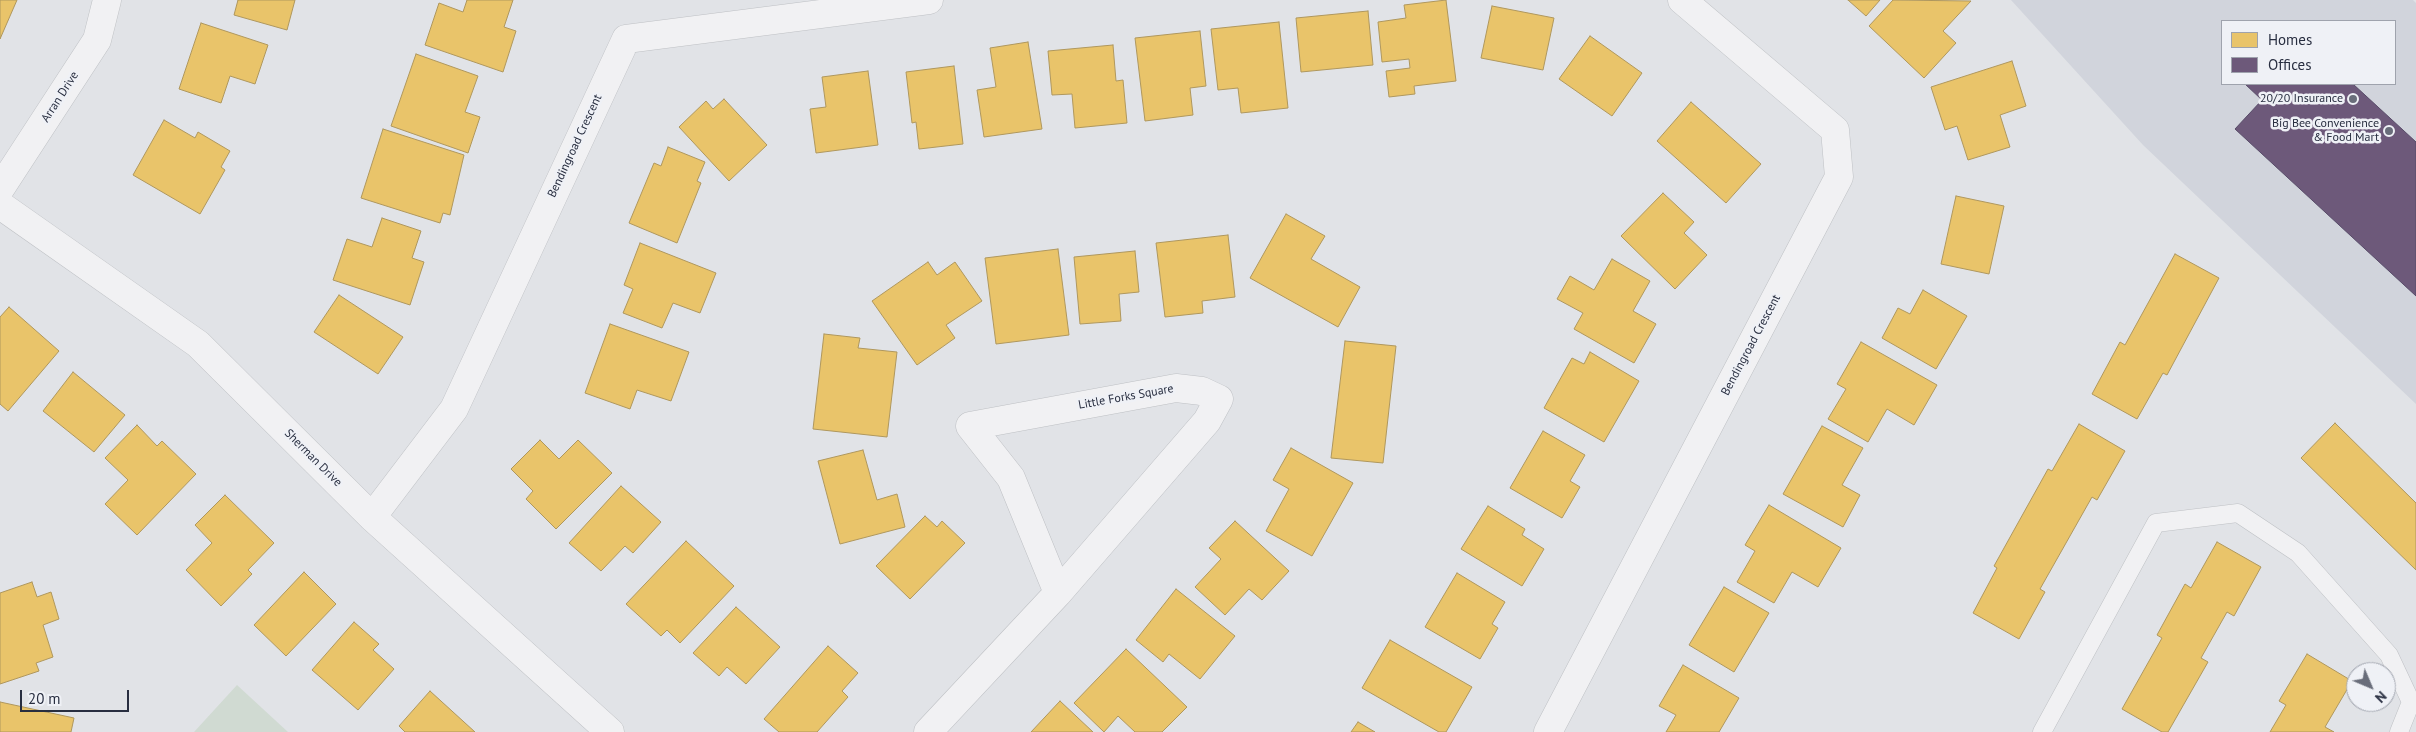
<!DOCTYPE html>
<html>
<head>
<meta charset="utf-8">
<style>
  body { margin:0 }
  #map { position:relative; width:2416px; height:732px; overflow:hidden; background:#e1e3e7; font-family:"PT Sans",sans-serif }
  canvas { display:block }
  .legend { position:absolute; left:2221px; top:20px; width:175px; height:65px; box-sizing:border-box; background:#eff1f6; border:1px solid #9fa3ad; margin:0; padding:6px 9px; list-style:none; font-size:15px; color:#282e40 }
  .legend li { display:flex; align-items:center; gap:10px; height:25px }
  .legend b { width:25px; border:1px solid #9fa3ad }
  .north { position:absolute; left:2346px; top:662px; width:50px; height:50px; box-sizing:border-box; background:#eff1f6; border:1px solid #9fa3ad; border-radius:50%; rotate:135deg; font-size:14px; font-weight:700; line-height:20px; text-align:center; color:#282e40 }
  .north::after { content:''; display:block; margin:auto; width:18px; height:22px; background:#696d7a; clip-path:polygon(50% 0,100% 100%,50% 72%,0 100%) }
  .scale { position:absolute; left:20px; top:690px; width:109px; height:22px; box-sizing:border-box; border:2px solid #282e40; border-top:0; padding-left:6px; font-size:15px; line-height:18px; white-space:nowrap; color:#282e40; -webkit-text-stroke:4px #eff1f6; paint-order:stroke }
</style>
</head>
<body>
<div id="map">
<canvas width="2416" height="732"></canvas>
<ul class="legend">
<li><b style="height:14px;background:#e9c46a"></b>Homes</li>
<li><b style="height:14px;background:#6d597a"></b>Offices</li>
</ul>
<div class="north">N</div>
<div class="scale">20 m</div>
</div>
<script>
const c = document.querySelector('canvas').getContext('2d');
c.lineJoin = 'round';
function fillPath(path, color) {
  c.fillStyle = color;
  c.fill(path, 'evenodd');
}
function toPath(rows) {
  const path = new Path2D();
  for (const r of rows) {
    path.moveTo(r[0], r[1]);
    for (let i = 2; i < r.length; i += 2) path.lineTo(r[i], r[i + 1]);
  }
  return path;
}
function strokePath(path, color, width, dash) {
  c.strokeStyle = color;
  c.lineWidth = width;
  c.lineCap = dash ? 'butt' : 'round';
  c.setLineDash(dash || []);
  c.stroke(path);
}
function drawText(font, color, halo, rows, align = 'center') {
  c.font = font + ' "PT Sans",sans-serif';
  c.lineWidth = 5;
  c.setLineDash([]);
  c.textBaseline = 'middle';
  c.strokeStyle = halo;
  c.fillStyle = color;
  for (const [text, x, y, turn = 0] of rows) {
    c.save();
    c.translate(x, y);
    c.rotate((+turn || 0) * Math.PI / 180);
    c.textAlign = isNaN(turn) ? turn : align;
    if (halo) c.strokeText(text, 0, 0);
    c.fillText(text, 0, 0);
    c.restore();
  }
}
const built = toPath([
  [2011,0,2413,0,2416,3,2416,404,2143,145],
  [2222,21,2395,21,2395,84,2222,84]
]);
const green = toPath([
  [237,685,288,732,194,732]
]);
const homes = toPath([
  [0,0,17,0,0,39,0,0],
  [238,0,295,0,287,30,234,15,238,0],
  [467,0,513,0,504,27,516,31,503,72,425,45,439,3,463,12,467,0],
  [1446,0,1456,81,1414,86,1415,94,1389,97,1386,71,1410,68,1409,59,1382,62,1378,22,1406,18,1404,5,1446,0],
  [1848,0,1880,0,1866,16,1848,0],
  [1893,0,1971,1,1943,31,1956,43,1924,78,1869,26,1893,0],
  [1492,6,1554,18,1543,70,1481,58,1492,6],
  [1368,11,1373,65,1301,72,1296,18,1368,11],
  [1279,22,1288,108,1241,113,1238,88,1218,90,1211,29,1279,22],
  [201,23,268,45,255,84,230,76,221,103,179,89,201,23],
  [1200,31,1206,86,1190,88,1193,115,1145,121,1135,38,1200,31],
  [1590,36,1642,73,1612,116,1559,79,1590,36],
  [1028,42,1042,129,984,137,977,90,996,87,990,48,1028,42],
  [1113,45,1116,81,1123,80,1127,123,1075,128,1072,94,1052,95,1048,51,1113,45],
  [416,54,478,76,465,112,480,117,468,153,391,126,416,54],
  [2012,61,2026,106,2000,115,2010,147,1968,160,1957,126,1945,130,1931,87,2012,61],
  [954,66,963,144,919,149,916,122,912,123,906,72,954,66],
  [868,71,878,145,816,153,810,109,826,107,822,77,868,71],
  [724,99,767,145,729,181,679,127,706,101,713,109,724,99],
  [1691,102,1761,164,1726,203,1657,141,1691,102],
  [164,120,195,138,198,132,230,151,221,167,225,170,200,214,133,175,164,120],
  [383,129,464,155,450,215,443,213,440,223,361,198,383,129],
  [668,147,705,162,697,181,701,183,677,243,629,223,654,163,661,166,668,147],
  [1663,193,1694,222,1684,233,1707,255,1675,289,1621,236,1663,193],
  [1956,196,2004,206,1989,274,1941,264,1956,196],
  [1286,214,1325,236,1311,259,1360,287,1338,327,1250,278,1286,214],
  [382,218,421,231,412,258,424,262,410,305,333,280,347,239,372,247,382,218],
  [1228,235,1235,297,1202,301,1203,313,1165,317,1156,243,1228,235],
  [640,243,716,273,700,313,673,303,662,328,623,313,633,289,624,285,640,243],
  [1058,249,1069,335,996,344,985,258,1058,249],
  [1135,251,1139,292,1119,294,1121,321,1080,324,1074,257,1135,251],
  [2175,254,2219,278,2167,375,2163,373,2137,419,2092,394,2120,342,2125,345,2175,254],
  [1612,259,1650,281,1633,311,1656,324,1634,363,1574,329,1583,313,1557,299,1570,276,1594,290,1612,259],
  [928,262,937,275,955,262,982,301,946,325,955,338,917,365,872,301,928,262],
  [1923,290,1967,316,1936,369,1882,338,1898,308,1910,314,1923,290],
  [339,295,403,337,378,374,314,332,339,295],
  [9,307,59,351,8,411,0,404,0,317,9,307],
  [610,324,689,352,671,401,637,390,630,409,585,393,610,324],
  [824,334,860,338,858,348,897,352,887,437,813,429,824,334],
  [1345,341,1396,346,1383,463,1331,458,1345,341],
  [1861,342,1937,385,1914,425,1887,409,1868,442,1828,419,1846,389,1837,384,1861,342],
  [1590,352,1639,381,1604,442,1544,408,1572,358,1584,364,1590,352],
  [73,372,125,415,94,452,43,411,73,372],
  [2335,423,2416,503,2416,570,2301,458,2335,423],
  [2079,424,2125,451,2097,500,2092,497,2040,589,2045,592,2019,639,1973,613,1997,568,1994,566,2048,469,2052,471,2079,424],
  [137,425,157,446,162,441,196,474,137,535,105,504,128,480,105,458,137,425],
  [1822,426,1863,448,1842,485,1860,495,1843,527,1783,494,1822,426],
  [1543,431,1585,455,1570,481,1580,487,1562,518,1510,488,1543,431],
  [540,440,559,459,578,440,612,473,556,529,526,499,533,491,511,469,540,440],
  [1291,448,1353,483,1312,556,1266,531,1289,489,1273,480,1291,448],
  [863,450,877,500,897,494,905,527,840,544,818,461,863,450],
  [621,486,661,522,633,553,625,546,601,571,569,543,621,486],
  [225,495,274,543,248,570,252,574,221,606,186,570,212,543,195,525,225,495],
  [1769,505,1841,548,1818,587,1792,572,1774,603,1737,582,1755,551,1745,545,1769,505],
  [1488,506,1525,529,1522,535,1544,549,1522,586,1461,549,1488,506],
  [925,516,937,527,942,521,965,543,910,599,876,566,925,516],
  [1235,521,1289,571,1262,600,1249,589,1225,615,1195,587,1221,559,1209,548,1235,521],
  [686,541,734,586,680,643,667,630,661,636,626,604,686,541],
  [2217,542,2261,567,2234,616,2227,612,2201,658,2208,662,2168,732,2162,732,2122,709,2162,638,2157,635,2185,584,2191,588,2217,542],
  [304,572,336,604,286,656,254,625,304,572],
  [1457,573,1505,602,1492,624,1498,628,1480,659,1425,627,1457,573],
  [32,582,37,597,51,592,59,619,43,625,53,657,36,663,39,671,0,684,0,593,32,582],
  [1724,587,1769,613,1734,672,1689,645,1724,587],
  [1176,589,1235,636,1200,679,1169,654,1163,662,1136,640,1176,589],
  [736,607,780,647,746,684,727,667,719,676,693,653,736,607],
  [354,622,379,644,373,650,394,669,358,710,312,670,354,622],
  [1390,640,1472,687,1446,732,1439,732,1362,688,1390,640],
  [828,646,858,673,842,691,848,697,817,732,779,732,764,719,828,646],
  [1126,649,1187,707,1162,732,1135,732,1118,716,1104,732,1074,703,1126,649],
  [2307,654,2352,681,2325,727,2334,732,2270,732,2286,705,2279,701,2307,654],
  [1683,665,1739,698,1719,732,1666,732,1676,715,1659,706,1683,665],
  [430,691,475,732,405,732,399,726,430,691],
  [1060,701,1093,732,1031,732,1060,701],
  [0,702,74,718,71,732,0,732,0,702],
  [1358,722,1375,732,1351,732,1358,722]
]);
const offices = toPath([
  [2245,84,2353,84,2416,142,2416,296,2235,129,2262,100,2245,84]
]);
const service = toPath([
  [2042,732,2156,523,2238,513,2298,553,2389,655,2411,702,2399,732]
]);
const minor = toPath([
  [0,189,97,40,107,0],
  [0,205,198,344,372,517,610,732],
  [372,517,454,409,626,39,929,0],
  [928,732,1058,593,1207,421,1219,399,1202,391,1176,388,970,426,1011,478,1058,593],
  [1548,732,1839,177,1835,130,1682,0]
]);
const markers = [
  [2353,99,5,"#696d7a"],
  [2389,131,5,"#696d7a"]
];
const streetNames = [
  ["Arran Drive",60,97,-57],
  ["Bendingroad Crescent",575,146,-65],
  ["Bendingroad Crescent",1751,345,-62],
  ["Little Forks Square",1126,397,-10],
  ["Sherman Drive",313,458,45]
];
const poiNames = [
  ["20/20 Insurance",2343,99],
  ["Big Bee Convenience",2379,124],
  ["& Food Mart",2379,138]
];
fillPath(built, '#d1d4dc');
fillPath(green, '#d0dad2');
fillPath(homes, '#e9c46a');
strokePath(homes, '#af975d', 1);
fillPath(offices, '#6d597a');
strokePath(offices, '#584c69', 1);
strokePath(service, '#bec0c4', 19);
strokePath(minor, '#bec0c4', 29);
strokePath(service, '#f1f1f3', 18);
strokePath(minor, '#f1f1f3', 28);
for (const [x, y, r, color] of markers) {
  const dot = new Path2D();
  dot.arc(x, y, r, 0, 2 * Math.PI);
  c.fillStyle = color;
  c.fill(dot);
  strokePath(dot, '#eff1f6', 2);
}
drawText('12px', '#282e40', '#eff1f6', streetNames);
drawText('12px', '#282e40', '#eff1f6', poiNames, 'right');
</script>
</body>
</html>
